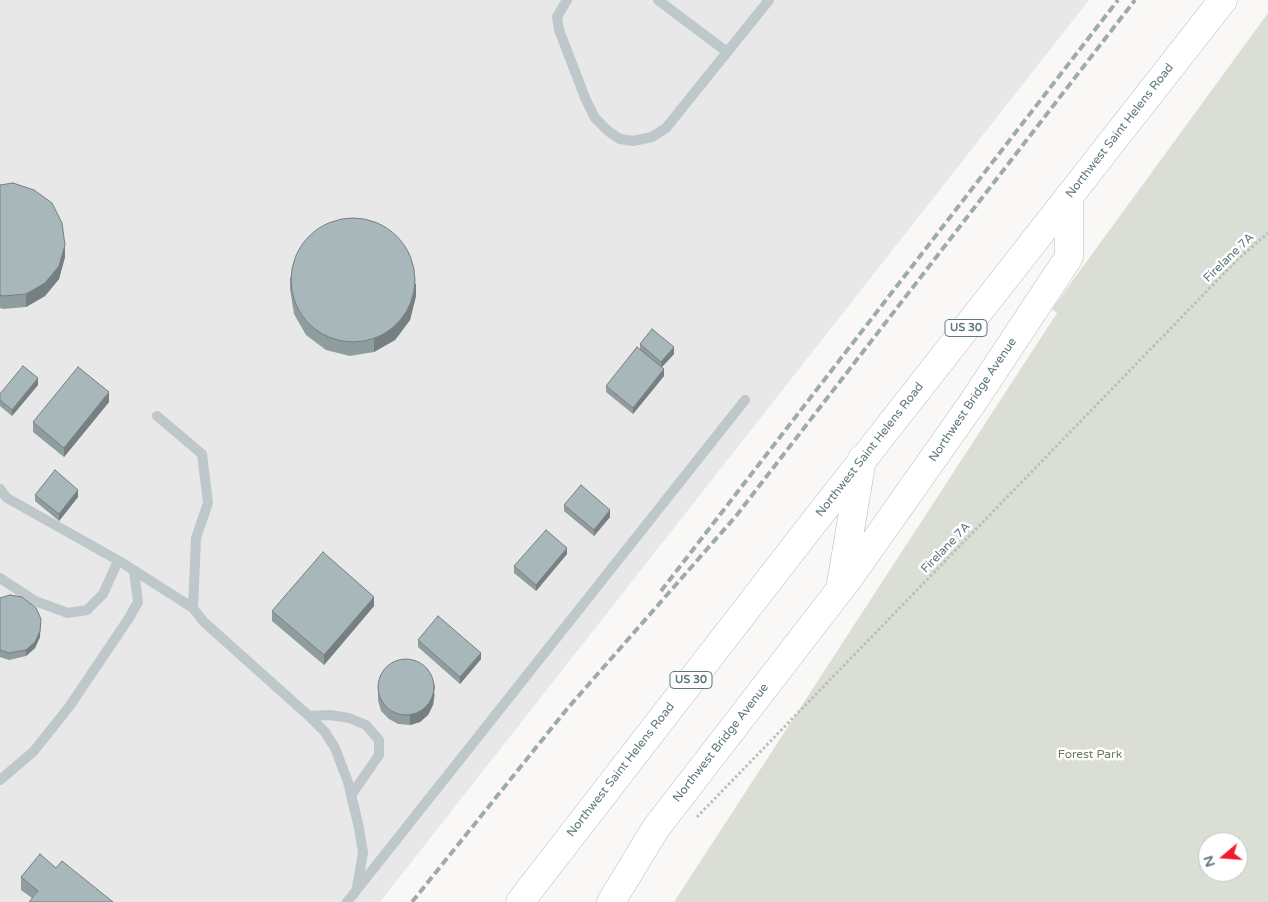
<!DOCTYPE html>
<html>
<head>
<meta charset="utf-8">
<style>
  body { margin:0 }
  #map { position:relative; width:1268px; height:902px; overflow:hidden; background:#f9f8f6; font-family:"Varela Round",sans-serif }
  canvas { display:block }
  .north { position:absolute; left:1198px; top:832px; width:50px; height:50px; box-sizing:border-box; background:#fff; border:1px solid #bec9cb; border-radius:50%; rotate:252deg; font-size:14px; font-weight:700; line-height:20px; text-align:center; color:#5d787e }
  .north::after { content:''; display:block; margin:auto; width:18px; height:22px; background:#f41b29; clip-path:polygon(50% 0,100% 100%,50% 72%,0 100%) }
</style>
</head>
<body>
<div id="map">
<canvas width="1268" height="902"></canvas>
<div class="north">N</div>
</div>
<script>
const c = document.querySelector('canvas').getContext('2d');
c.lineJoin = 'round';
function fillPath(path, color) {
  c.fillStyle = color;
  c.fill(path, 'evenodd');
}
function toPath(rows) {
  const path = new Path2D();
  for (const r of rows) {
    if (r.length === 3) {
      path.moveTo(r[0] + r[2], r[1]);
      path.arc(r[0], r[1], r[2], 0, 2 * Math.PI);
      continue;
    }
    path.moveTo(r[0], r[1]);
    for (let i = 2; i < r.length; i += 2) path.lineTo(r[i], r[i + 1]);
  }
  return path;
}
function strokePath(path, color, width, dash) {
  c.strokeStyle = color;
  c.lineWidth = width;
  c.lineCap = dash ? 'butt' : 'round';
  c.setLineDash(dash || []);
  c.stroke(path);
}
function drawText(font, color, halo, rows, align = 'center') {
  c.font = font + ' "Varela Round",sans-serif';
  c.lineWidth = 5;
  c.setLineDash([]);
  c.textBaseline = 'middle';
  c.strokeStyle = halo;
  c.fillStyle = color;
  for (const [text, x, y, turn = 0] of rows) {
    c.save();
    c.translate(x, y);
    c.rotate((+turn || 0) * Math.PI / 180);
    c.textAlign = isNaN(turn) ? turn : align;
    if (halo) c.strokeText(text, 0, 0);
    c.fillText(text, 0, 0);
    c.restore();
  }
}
const built = toPath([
  [0,0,1089,0,380,902,0,902]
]);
const green = toPath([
  [1268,13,1268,902,674,902,1057,313,1052,309],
  [1208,842,1238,842,1238,872,1208,872]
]);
const path = toPath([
  [697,817,1236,261,1268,233]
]);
const service = toPath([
  [567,0,557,17,559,30,586,100,595,118,608,131,620,139,633,141,652,137,666,128,769,0],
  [658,0,727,52],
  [157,416,202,454,208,503,196,538,193,608,204,622,309,716,325,732,335,748,348,782,359,828,363,853,357,887],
  [0,489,7,498,121,562,193,608],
  [0,578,35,601,68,613,87,610,103,594,118,561],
  [309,716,330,715,349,718,366,725,379,740,379,755,352,794],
  [0,780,33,752,69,707,129,618,138,602,134,571],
  [347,902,745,400]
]);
const primary = toPath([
  [841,584,862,459],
  [611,902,656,828,849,578,973,402,1069,257,1069,196]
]);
const trunk = toPath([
  [520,902,807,531,1223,0]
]);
const rail = toPath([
  [661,591,1118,0],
  [412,902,567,709,736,516,1135,0]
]);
const wall = toPath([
  [0,185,65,257,59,279,45,296,26,307,3,309,0,308],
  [290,277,416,296,410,320,395,340,374,352,350,356,326,350,306,335,294,314,290,289],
  [640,344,674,354,662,367,664,376,633,414,606,392,606,386,640,349],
  [38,385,12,416,0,406,0,394],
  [109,402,64,457,33,432,33,422],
  [35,495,78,497,59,521,35,501],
  [564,505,610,517,594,536,564,511],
  [567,554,536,591,514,573,514,566],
  [0,598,40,637,35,648,26,656,9,660,0,657],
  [374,606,324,665,272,621,272,611],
  [418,640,481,659,460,684,418,647],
  [378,690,435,694,433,705,428,715,420,722,410,725,398,724,389,719,381,711,378,700],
  [56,868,32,898,21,890,21,877]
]);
const shadedWall = toPath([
  [65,245,65,257,59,279,45,296,26,307,26,294],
  [416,283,416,296,410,320,395,340,374,352,374,339],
  [674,347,674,354,661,368,661,362],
  [664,369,664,376,633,414,633,408],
  [38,378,38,385,12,416,12,410],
  [109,392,109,402,64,457,64,448],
  [78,490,78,497,59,521,59,514],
  [610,510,610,517,594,536,594,530],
  [567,548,567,554,536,591,536,585],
  [374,597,374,606,324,665,324,655],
  [41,619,40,637,35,648,26,656,26,650],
  [481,653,481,659,460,684,460,677],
  [435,684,433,705,428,715,420,722,410,725,410,715]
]);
const building = toPath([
  [13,183,34,190,52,203,62,223,65,245,59,266,45,283,26,294,3,296,0,295,0,185,13,183],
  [353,280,62],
  [652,329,674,347,661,362,640,344,652,329],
  [637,347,664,369,633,408,606,386,637,347],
  [23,366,38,378,12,410,0,400,0,394,23,366],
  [78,367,109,392,64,448,33,422,78,367],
  [55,470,78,490,59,514,35,495,55,470],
  [581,485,610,510,594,530,564,505,581,485],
  [546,530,567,548,536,585,514,566,546,530],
  [323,552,374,597,324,655,272,611,323,552],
  [10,595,22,597,36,608,41,619,40,631,35,642,26,650,9,653,0,650,0,598,10,595],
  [438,616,481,653,460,677,418,640,438,616],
  [406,687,28],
  [40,854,56,868,62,861,113,902,29,902,38,891,21,877,40,854]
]);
const shields = [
  [966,328,42],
  [691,680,42]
];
const shieldNames = [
  ["US 30",966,328],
  ["US 30",691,680]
];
const streetNames = [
  ["Northwest Saint Helens Road",1120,131,-52],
  ["Firelane 7A",1229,258,-44],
  ["Northwest Bridge Avenue",973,400,-56],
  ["Northwest Saint Helens Road",870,450,-52],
  ["Firelane 7A",946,548,-46],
  ["Northwest Bridge Avenue",721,743,-52],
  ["Northwest Saint Helens Road",621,770,-52]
];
const parkNames = [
  ["Forest Park",1090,755]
];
fillPath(built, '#e7e8e7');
fillPath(green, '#dbded4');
strokePath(primary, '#b2bbbd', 29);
strokePath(trunk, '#b4bbbd', 29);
strokePath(path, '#b9bfc0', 3, [2.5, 2.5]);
strokePath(service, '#bec7c9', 10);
strokePath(primary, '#fff', 28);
strokePath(trunk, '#fff', 28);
strokePath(rail, '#9eabae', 4, [8, 4]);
fillPath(wall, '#909d9f');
fillPath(shadedWall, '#768082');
fillPath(building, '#a8b7b9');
strokePath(building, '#768082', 1);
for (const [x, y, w] of shields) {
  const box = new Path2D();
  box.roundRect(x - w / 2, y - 8.5, w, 17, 4);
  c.fillStyle = '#fff';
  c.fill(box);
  strokePath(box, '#5d787e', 1);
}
drawText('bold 11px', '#5d787e', null, shieldNames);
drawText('12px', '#5d787e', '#fff', streetNames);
drawText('12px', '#6d7a60', '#fff', parkNames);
</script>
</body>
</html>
